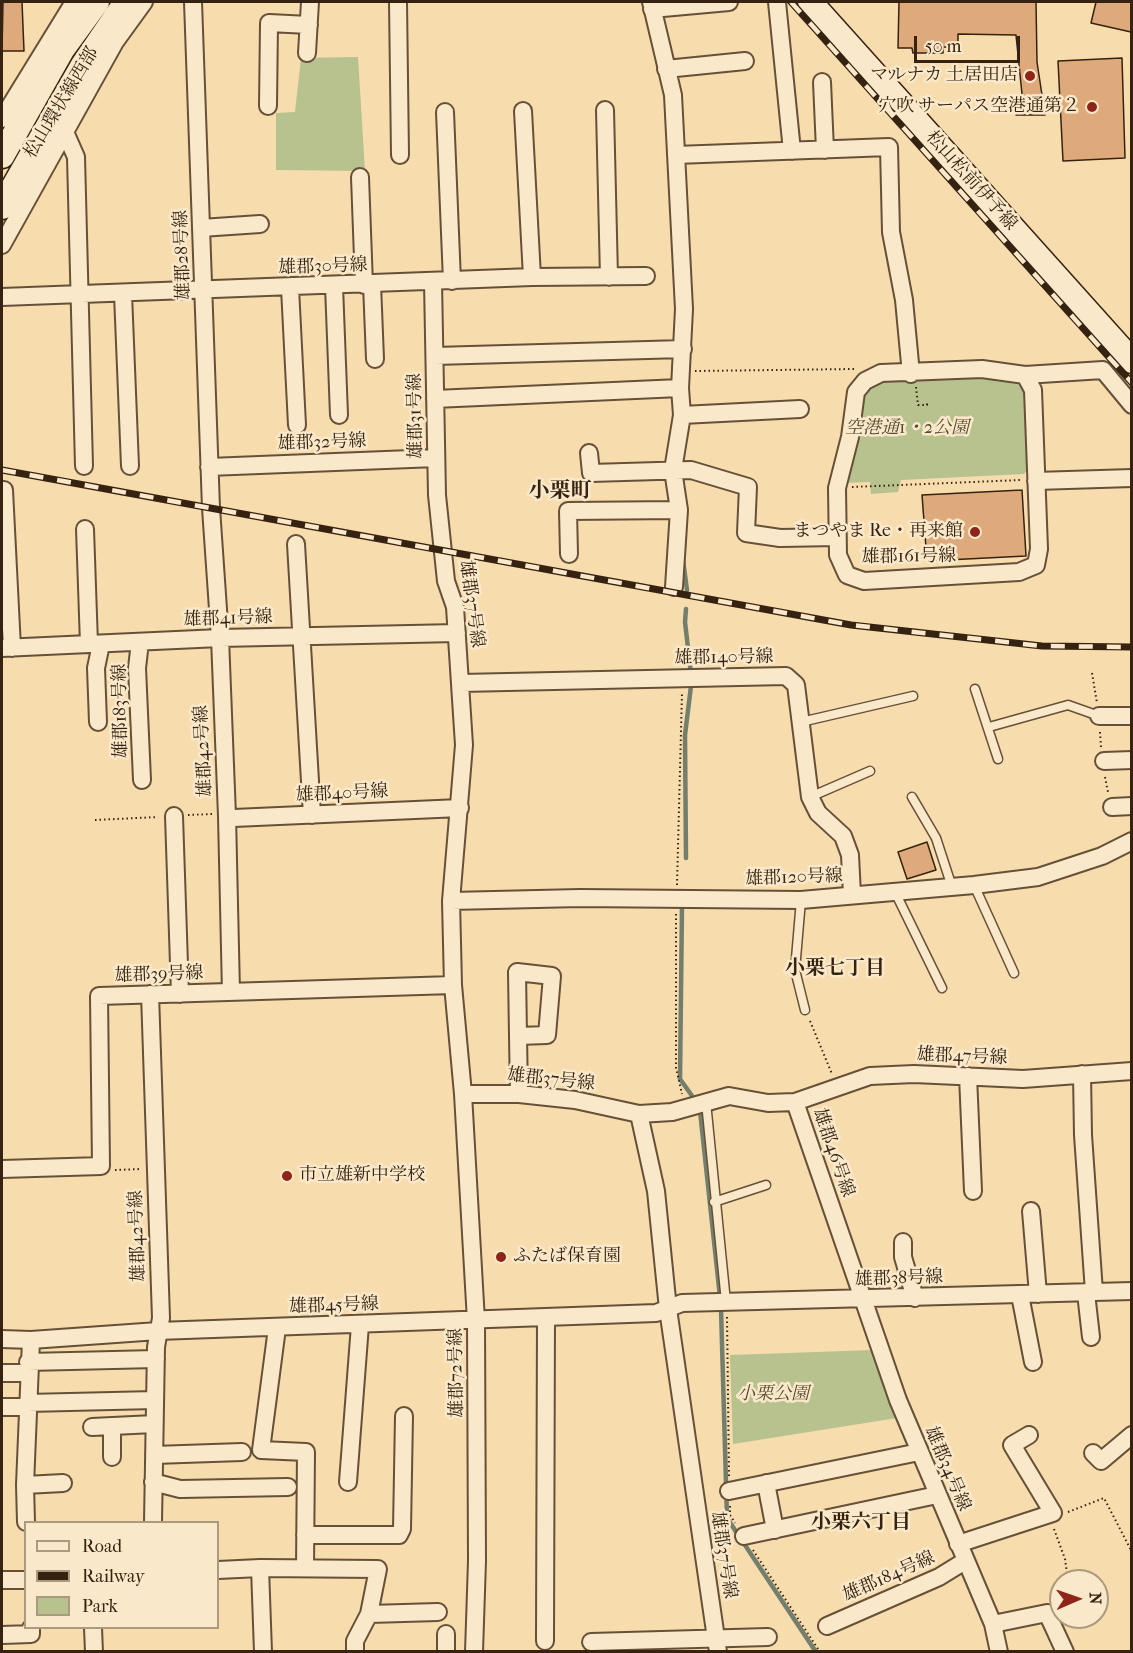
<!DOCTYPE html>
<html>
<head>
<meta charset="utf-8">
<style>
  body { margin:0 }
  #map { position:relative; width:1133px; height:1653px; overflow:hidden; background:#f7dcae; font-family:"IM FELL French Canon",serif }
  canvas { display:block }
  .frame { position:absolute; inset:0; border:3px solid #352210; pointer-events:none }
  .legend { position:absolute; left:24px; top:1521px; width:195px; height:108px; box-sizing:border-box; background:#fae8ca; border:2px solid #ab9980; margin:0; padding:8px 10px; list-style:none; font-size:18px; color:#352210 }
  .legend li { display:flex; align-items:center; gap:12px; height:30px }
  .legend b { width:30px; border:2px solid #ab9980 }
  .north { position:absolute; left:1049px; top:1569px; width:60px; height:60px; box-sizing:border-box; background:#fae8ca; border:2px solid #ab9980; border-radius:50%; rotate:88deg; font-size:16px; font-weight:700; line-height:24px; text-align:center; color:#352210 }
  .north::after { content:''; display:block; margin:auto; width:21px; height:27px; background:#8f2418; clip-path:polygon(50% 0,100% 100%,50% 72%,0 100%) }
  .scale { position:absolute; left:914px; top:36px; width:106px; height:27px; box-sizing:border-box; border:3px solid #352210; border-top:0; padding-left:8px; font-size:18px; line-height:21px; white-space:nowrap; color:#352210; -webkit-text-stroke:4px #fae8ca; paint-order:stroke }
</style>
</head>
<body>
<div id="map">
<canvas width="1133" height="1653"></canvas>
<div class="frame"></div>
<ul class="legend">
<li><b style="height:8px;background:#fae8ca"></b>Road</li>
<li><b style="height:8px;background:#352210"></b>Railway</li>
<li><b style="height:16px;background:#b7c28e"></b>Park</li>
</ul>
<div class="north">N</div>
<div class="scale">50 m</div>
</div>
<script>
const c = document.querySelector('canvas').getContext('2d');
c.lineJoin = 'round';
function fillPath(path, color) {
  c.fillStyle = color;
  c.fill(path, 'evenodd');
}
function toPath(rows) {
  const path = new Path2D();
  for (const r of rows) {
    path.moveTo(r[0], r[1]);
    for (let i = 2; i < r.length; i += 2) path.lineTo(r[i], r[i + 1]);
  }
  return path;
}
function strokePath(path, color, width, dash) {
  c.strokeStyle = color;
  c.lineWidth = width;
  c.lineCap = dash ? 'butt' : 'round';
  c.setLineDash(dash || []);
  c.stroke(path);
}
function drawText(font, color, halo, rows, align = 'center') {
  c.font = font + ' "IM FELL French Canon","Noto Serif JP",serif';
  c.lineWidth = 5;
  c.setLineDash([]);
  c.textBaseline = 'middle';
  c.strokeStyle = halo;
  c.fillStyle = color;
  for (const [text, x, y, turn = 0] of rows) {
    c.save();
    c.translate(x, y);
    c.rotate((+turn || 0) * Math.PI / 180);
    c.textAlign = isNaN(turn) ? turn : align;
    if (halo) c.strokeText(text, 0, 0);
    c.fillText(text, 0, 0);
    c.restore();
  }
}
const green = toPath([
  [358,57,365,171,276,170,276,113,295,112,301,58],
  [989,376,1019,382,1026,392,1029,468,1024,474,901,480,898,492,871,494,870,482,843,483,861,393,877,380],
  [874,1350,897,1418,733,1444,730,1355]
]);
const stream = toPath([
  [683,560,687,590],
  [686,609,685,622,691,674],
  [686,858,685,735,691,686],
  [682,905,680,1079,695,1100],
  [700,1111,720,1297],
  [721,1309,727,1518,816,1652]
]);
const building = toPath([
  [3,2,22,2,24,51,2,51,3,2],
  [899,2,1036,2,1037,62,1045,115,1016,115,1022,104,1022,94,1016,35,958,34,958,47,943,47,943,53,913,53,912,48,898,48,899,2],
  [1096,2,1131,2,1131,32,1091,23,1096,2],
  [1122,58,1125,158,1063,161,1058,61,1122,58],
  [1022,490,1026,556,927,561,922,495,1022,490],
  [927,842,936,870,907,879,898,852,927,842]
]);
const path = toPath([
  [2,271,2,282],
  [695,371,854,369],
  [916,387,918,405,927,405,927,401],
  [852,487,1020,480],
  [1092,673,1097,703],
  [1100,732,1101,747],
  [1105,777,1108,792],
  [188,815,212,814],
  [95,820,158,817],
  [677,885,682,693],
  [676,914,676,1068,682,1094],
  [810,1021,832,1074],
  [115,1170,142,1169],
  [727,1317,729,1476],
  [730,1506,730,1515,735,1523],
  [1068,1512,1104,1498,1132,1552],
  [1054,1529,1065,1559,1068,1581],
  [753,1550,820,1652]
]);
const lane = toPath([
  [975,689,998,759],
  [801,722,913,696],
  [989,727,1068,705,1099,716],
  [810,797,870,771],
  [912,797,936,838,952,887],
  [974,885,1014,973],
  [895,892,942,988],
  [801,900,795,970,805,1010],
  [706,1102,726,1302],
  [714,1202,766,1185]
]);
const street = toPath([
  [193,2,211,508,220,638,227,816,231,992],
  [398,2,400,155],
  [651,2,673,95,684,309,680,388,682,415,673,470,679,510,674,587],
  [777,2,792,151],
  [652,9,729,2],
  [307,53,310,2],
  [666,69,745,61],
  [822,82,825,150],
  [268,106,269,23,309,25],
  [605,110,609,277],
  [523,111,532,277],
  [445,112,452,281],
  [2,119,74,2],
  [65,132,76,157,84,466],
  [676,155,889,147,891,232,904,300,911,374],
  [360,177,364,285],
  [201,228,260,224],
  [2,245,115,42,144,2],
  [433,282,437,495,446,581,455,607,464,745,451,901,453,985,463,1094,519,1094,575,1100,639,1114,656,1191,668,1309,718,1652],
  [372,284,375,359],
  [334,286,339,415],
  [290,288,297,425],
  [123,294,130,466],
  [2,297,532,277,646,276],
  [435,356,683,349],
  [982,369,1025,375,1033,390,1039,549,1036,565,1019,572,864,581,847,575,838,555,837,488,850,437,856,392,865,381,881,373,982,369],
  [1025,375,1103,370,1132,405],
  [435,399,680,388],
  [682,415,800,409],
  [589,453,591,473,691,470,748,487,746,533,780,538,837,537],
  [209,467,436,458],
  [1036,481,1132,478],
  [4,490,12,648],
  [85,529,89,644],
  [296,544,312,815],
  [569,554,568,511,679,510],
  [140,642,137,668,142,780],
  [2,648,220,638,457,633],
  [461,683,786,676,796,685,810,797,818,813,843,836,850,855,852,895],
  [1099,716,1132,716],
  [98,722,96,668,101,644],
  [1104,761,1132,760],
  [1112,807,1132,806],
  [174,816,180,994],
  [227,816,234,818,460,808],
  [451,901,580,898,801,900,974,885,1038,877,1102,856,1132,841],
  [150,994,161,1318,156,1347,153,1522],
  [518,1036,547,1035,552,976,517,972,518,1036,519,1094],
  [1082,1074,1083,1135,1094,1292],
  [968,1076,973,1191],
  [463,1094,476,1321,477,1561,474,1652],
  [795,1102,870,1076,914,1074,1023,1079,1132,1071],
  [639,1114,672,1112,729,1096,768,1103,795,1102,898,1400,993,1624,999,1652],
  [2,1169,101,1166,99,996,453,985],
  [1031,1211,1038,1294],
  [903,1242,903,1257,915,1298],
  [1086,1293,1091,1337],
  [1020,1295,1033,1362],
  [277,1328,261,1450,306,1452,305,1568],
  [2,1339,31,1340,158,1331,656,1313,682,1303,1132,1291],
  [28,1362,156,1359],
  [2,1373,28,1373],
  [27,1403,155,1400],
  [2,1407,27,1407],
  [112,1426,112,1457],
  [92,1427,154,1424],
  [1093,1453,1101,1461,1132,1435],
  [154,1455,242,1452],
  [153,1482,180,1489,288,1487],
  [348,1482,360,1325],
  [766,1483,775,1530],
  [25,1485,63,1483],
  [729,1491,919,1452],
  [26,1522,25,1485,31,1340],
  [305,1535,399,1535,402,1529,404,1416],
  [744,1536,937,1495],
  [958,1544,1053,1513,1012,1445,1029,1435],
  [260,1568,378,1569,369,1614,355,1641,355,1652],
  [218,1570,260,1568,263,1652],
  [2,1580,26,1580],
  [369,1614,438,1612],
  [993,1624,1047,1613,1065,1652],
  [827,1626,939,1577,965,1561],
  [93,1628,94,1652],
  [446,1634,446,1652],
  [2,1635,31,1634,31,1628],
  [545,1641,546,1317],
  [591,1642,768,1637]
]);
const secondary = toPath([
  [810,2,1132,361],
  [2,156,62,50,97,2],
  [2,207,83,65,126,2]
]);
const rail = toPath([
  [791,2,1132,383],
  [2,470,851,625,1042,646,1132,647]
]);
const markers = [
  [1030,76,6,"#8f2418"],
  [1092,107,6,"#8f2418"],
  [975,532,6,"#8f2418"],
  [287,1176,6,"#8f2418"],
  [501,1257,6,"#8f2418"]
];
const poiNames = [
  ["マルナカ 土居田店",1018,76],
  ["穴吹 サーパス空港通第２",1080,107],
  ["まつやま Re・再来館",963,532],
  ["市立雄新中学校",299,1176,"left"],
  ["ふたば保育園",513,1257,"left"]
];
const streetNames = [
  ["松山環状線西部",62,103,-59],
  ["松山松前伊予線",971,181,48],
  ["雄郡28号線",183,255,-92],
  ["雄郡30号線",323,267,-2],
  ["雄郡31号線",416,416,-91],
  ["雄郡32号線",322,443,-2],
  ["雄郡161号線",909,557,-1],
  ["雄郡37号線",471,604,82],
  ["雄郡41号線",228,619,-2],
  ["雄郡140号線",724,658,-1],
  ["雄郡183号線",121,711,-91],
  ["雄郡42号線",204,751,-93],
  ["雄郡40号線",342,794,-3],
  ["雄郡120号線",794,878,-2],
  ["雄郡39号線",159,975,-2],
  ["雄郡47号線",962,1057,2],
  ["雄郡37号線",551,1080,6],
  ["雄郡46号線",833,1153,71],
  ["雄郡42号線",138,1236,-92],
  ["雄郡38号線",899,1279,-2],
  ["雄郡45号線",334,1306,-2],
  ["雄郡72号線",457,1373,-91],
  ["雄郡34号線",947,1469,67],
  ["雄郡37号線",723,1555,81],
  ["雄郡184号線",889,1577,-24]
];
const parkNames = [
  ["空港通1・2公園",907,429],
  ["小栗公園",773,1395]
];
const neighbourhoodNames = [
  ["小栗七丁目",835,969],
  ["小栗六丁目",861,1523]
];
const quarterNames = [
  ["小栗町",560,492]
];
fillPath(green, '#b7c28e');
strokePath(stream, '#737e6d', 4.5);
fillPath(building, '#deaa7c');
strokePath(building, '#352210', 1.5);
strokePath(lane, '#665038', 11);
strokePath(street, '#665038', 20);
strokePath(secondary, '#352210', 27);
strokePath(path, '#352210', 2, [1.5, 3]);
strokePath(lane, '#fae8ca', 8);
strokePath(street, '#fae8ca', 16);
strokePath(secondary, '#fae8ca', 24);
strokePath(rail, '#352210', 7);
strokePath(rail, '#fae8ca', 4.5, [14]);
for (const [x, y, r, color] of markers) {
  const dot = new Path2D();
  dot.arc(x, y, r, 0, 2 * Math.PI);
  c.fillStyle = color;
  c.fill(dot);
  strokePath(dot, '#fae8ca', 2);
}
drawText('18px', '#352210', '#fae8ca', poiNames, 'right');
drawText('18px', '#352210', '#fae8ca', streetNames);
drawText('italic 18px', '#564a30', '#fae8ca', parkNames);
drawText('bold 20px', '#352210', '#fae8ca', neighbourhoodNames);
drawText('bold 21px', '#352210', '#fae8ca', quarterNames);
</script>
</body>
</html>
